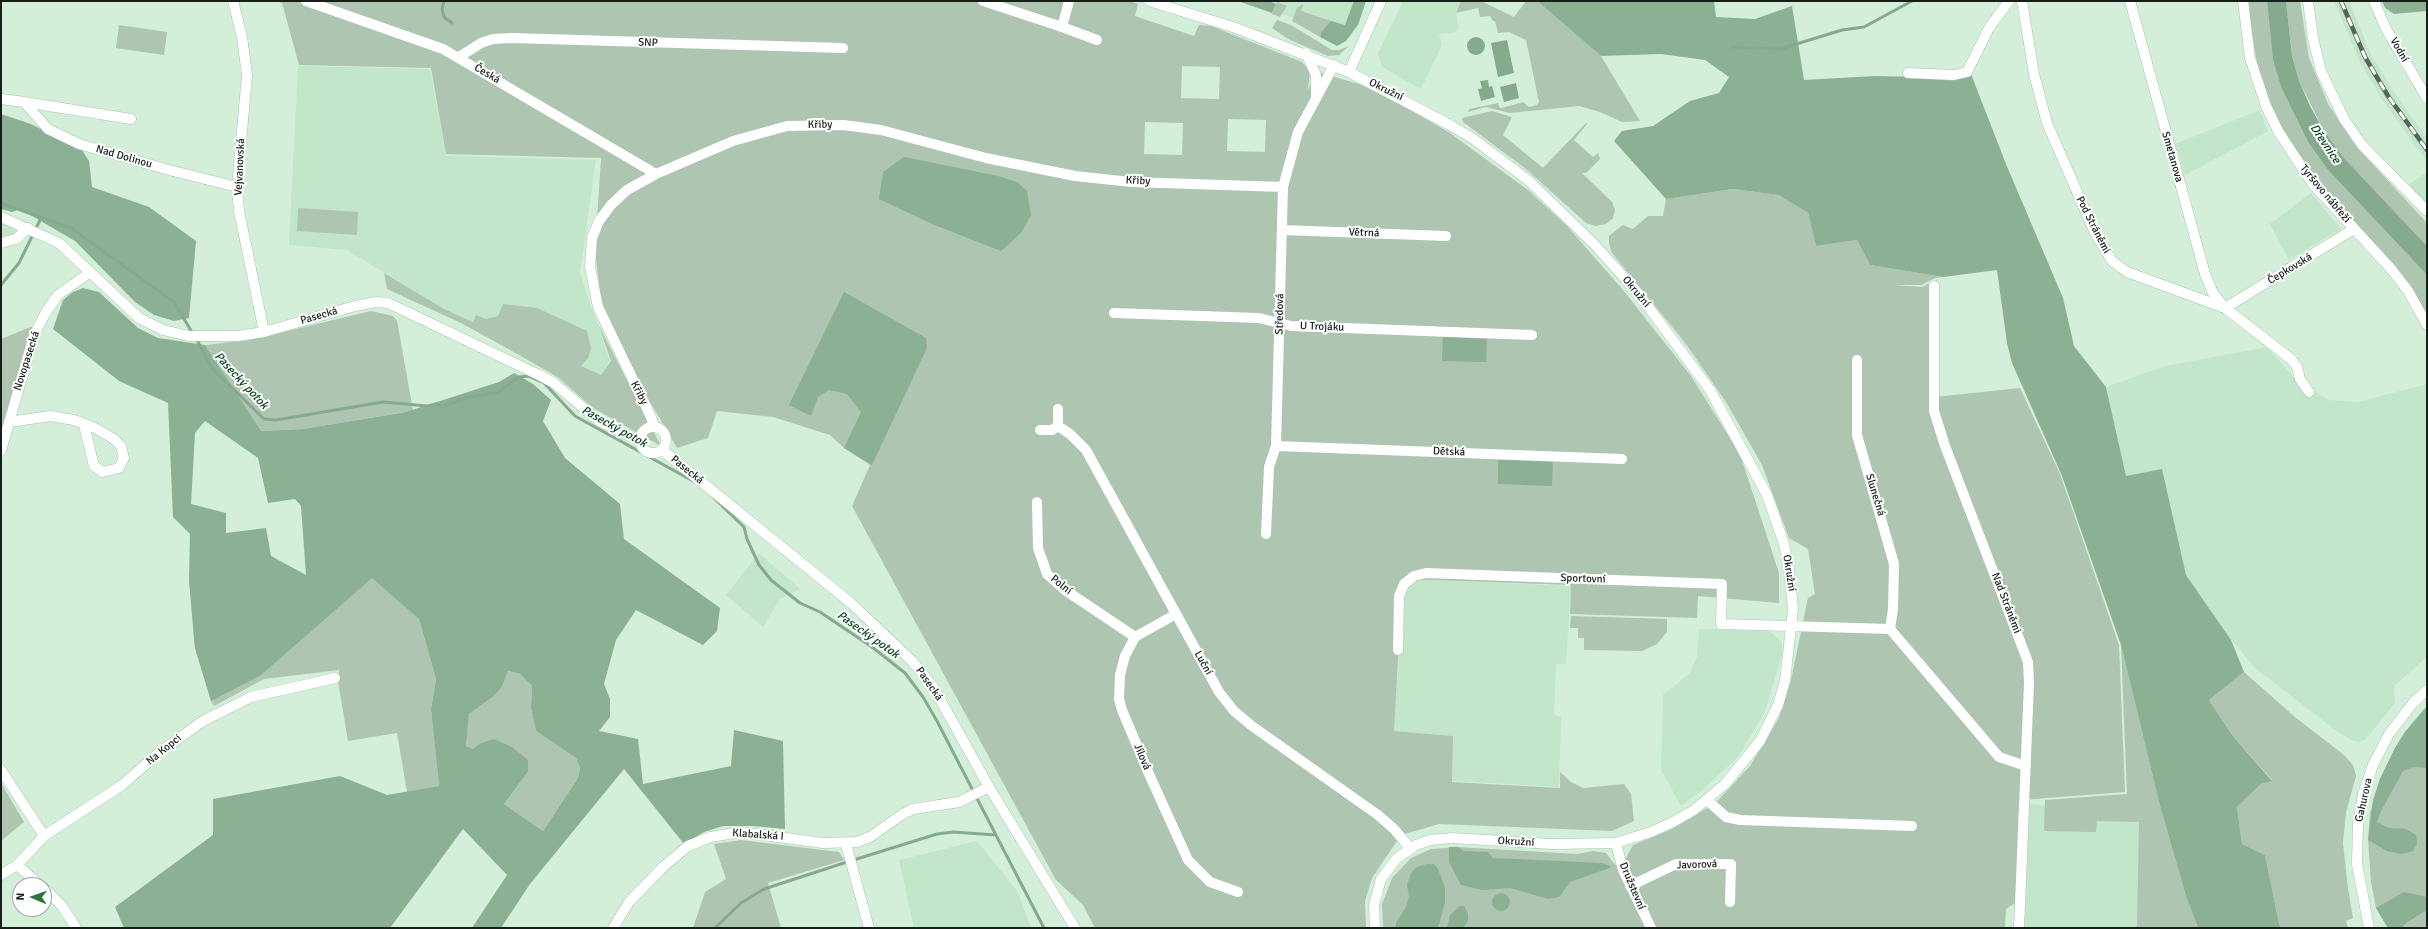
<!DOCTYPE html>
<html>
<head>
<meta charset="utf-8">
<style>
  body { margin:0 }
  #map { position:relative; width:2428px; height:929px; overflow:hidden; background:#d3efd9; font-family:Signika,sans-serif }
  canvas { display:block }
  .frame { position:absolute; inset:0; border:2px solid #151f17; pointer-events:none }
  .north { position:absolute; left:12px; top:877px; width:40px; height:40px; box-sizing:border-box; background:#fff; border:1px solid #a1a5a2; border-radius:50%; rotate:272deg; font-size:11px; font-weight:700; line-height:16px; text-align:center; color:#151f17 }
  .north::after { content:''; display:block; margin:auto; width:14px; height:18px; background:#2b7542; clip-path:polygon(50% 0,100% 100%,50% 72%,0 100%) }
</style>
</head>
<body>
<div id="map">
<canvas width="2428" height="929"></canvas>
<div class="frame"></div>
<div class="north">N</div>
</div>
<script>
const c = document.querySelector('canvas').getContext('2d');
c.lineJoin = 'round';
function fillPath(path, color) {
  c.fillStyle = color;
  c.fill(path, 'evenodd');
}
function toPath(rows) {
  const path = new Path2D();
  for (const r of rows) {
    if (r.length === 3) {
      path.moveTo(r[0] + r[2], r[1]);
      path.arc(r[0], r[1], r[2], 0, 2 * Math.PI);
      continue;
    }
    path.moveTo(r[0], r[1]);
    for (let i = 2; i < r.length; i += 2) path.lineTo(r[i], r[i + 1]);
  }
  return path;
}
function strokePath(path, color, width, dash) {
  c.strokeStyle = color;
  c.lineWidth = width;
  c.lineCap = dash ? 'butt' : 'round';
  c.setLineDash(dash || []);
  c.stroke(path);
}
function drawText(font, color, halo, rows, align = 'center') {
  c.font = font + ' Signika,sans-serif';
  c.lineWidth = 4;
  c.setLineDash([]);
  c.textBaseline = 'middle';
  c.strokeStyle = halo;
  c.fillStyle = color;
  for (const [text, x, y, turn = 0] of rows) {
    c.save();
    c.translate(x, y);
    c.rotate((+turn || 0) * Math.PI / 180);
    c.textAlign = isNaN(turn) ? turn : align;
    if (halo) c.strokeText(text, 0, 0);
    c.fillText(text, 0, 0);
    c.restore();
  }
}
const built = toPath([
  [1249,1,1360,1,1348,33,1327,31],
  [1403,1,1461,1,1456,13,1459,29,1456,32,1439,34,1442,45,1421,89,1382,67,1378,53],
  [2334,1,2349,1,2371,54,2394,92,2427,138,2427,161,2382,100,2359,60],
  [298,66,430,69,446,156,596,160,580,273,610,361,599,378,444,309,347,250,289,245],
  [2260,110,2268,131,2185,175,2175,144],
  [2427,172,2427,205,2409,184],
  [2311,193,2341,229,2289,260,2270,224],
  [1,220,17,227,17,232,13,238,1,241],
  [2267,347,2300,384,2330,400,2358,402,2427,384,2427,657,2394,686,2395,703,2366,739,2359,742,2351,740,2334,729,2255,668,2225,632,2186,575,2126,476,2106,387,2165,366],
  [759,553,800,589,780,599,763,627,726,595],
  [1401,579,1571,586,1566,664,1556,664,1554,715,1561,717,1559,787,1452,781,1453,736,1393,731],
  [1699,629,1770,631,1782,643,1782,655,1765,712,1738,757,1705,788,1681,806,1661,770,1663,695,1690,673,1697,657],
  [2029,803,2100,816,2147,815,2193,928,2025,928],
  [977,841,1018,892,1031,928,914,928,899,860]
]);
const green = toPath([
  [278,1,1130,1,1138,4,1135,16,1194,36,1199,25,1211,26,1302,62,1310,71,1308,90,1318,72,1362,85,1402,105,1450,133,1528,190,1567,226,1623,290,1691,376,1740,454,1779,573,1779,603,1698,596,1697,618,1570,614,1571,585,1402,579,1399,585,1400,619,1394,731,1453,736,1452,782,1560,788,1560,772,1571,782,1583,788,1624,784,1631,794,1634,821,1612,831,1439,824,1401,835,1372,878,1365,901,1366,928,1095,928,1083,905,1056,880,852,506,870,465,844,448,830,435,773,417,717,411,708,438,677,448,604,323,595,251,601,158,446,154,431,68,299,65,282,3],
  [1182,66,1220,67,1219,99,1181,98],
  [1228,119,1266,120,1265,152,1227,151],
  [1145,122,1183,123,1182,155,1144,154],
  [1461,1,1481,1,1514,17,1526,1,1537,1,1601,56,1640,121,1622,122,1600,112,1579,106,1510,113,1486,107,1468,112,1469,109,1498,103,1499,107,1502,108,1523,102,1529,107,1537,105,1539,102,1526,40,1509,32,1498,33,1495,21,1493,21,1490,16,1480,17,1478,8,1456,13],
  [2249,1,2267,1,2273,60,2281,87,2308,142,2328,170,2427,275,2427,314,2402,275,2317,182,2281,126,2270,103,2257,63,2251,29],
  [2286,1,2300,1,2309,58,2328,104,2356,146,2427,223,2427,246,2343,157,2324,131,2299,81,2292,56],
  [1277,2,1287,6,1280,17,1272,14],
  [1303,4,1301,11,1331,21,1321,32,1320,37,1292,21,1297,8],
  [1277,20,1291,25,1332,50,1339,50,1349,46,1339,55,1328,56,1288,39,1272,28],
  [119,25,167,32,164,55,116,48],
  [1492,111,1512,117,1503,135,1543,168,1586,123,1587,124,1574,140,1593,157,1598,153,1600,159,1586,173,1582,173,1612,202,1615,210,1613,218,1606,224,1595,226,1586,223,1526,169,1463,122,1462,118],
  [1733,189,1780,195,1808,213,1816,246,1857,240,1870,265,1943,277,1935,278,1921,285,1893,285,1922,287,1937,280,1935,397,2020,388,2060,474,2119,645,2125,792,2021,800,2015,903,2006,909,2005,928,1383,928,1382,904,1392,878,1411,858,1431,849,1458,847,1577,854,1593,851,1606,853,1615,865,1626,858,1633,845,1670,830,1707,808,1710,809,1750,766,1779,718,1791,680,1808,598,1815,594,1808,549,1789,538,1762,465,1726,402,1686,344,1612,253,1609,244,1609,236,1623,225,1633,229,1648,216,1663,216,1666,199],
  [298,208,358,212,357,235,297,231],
  [384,273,444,309,473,322,476,315,486,319,498,316,503,304,537,308,587,331,591,348,588,358,581,366,601,375,611,361,598,324,661,446,593,408,559,378,519,355,463,324,387,289],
  [371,311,393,316,397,321,413,410,411,411,303,429,260,431,205,345,250,340],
  [33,326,1,431,1,339],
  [308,507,419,619,436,679,431,709,439,786,407,792,397,733,348,741,338,681,339,670,264,679,214,706,211,701,195,648,189,580,287,570,306,575],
  [1571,616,1667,619,1667,632,1657,644,1642,651,1584,650,1584,638,1578,638,1578,628,1570,628],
  [2121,645,2160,806,2186,896,2198,928,2137,928,2139,822,2097,821,2096,832,2044,831,2045,800,2127,794],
  [508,671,520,674,532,686,531,708,536,731,576,758,580,768,578,778,543,831,504,804,528,772,479,744,473,749,466,746,469,714,494,696,502,687],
  [2244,672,2296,718,2344,755,2353,765,2356,776,2346,812,2343,843,2348,889,2353,918,2346,921,2348,928,2280,928,2265,855,2242,844,2237,807,2261,784,2272,780,2232,735,2209,700],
  [2427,706,2427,928,2388,928,2376,908,2371,882,2368,840,2370,813,2380,779,2395,748,2405,732],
  [1,783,24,822,1,841],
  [741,840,839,852,844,860,768,883,781,928,693,928,705,892,726,879,714,844]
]);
const forest = toPath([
  [1238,1,1269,1,1276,4,1272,13],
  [1354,1,1366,1,1358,25,1346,41,1337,46,1320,37,1321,32,1331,21,1345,25],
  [1537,1,1714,1,1716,17,1755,19,1792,6,1804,80,1875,76,1965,78,1969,69,2006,164,2063,298,2074,346,2106,387,2126,476,2162,469,2186,575,2231,640,2244,672,2209,700,2232,735,2272,781,2261,784,2237,807,2242,844,2265,855,2280,928,2198,928,2186,896,2160,806,2121,645,2062,476,2012,363,2007,343,1997,270,1943,277,1870,265,1857,240,1816,246,1808,213,1779,195,1733,189,1666,199,1614,141,1622,131,1653,126,1690,101,1719,93,1729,77,1705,60,1661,54,1601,56],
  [2382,1,2427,1,2427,11,2394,14,2385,8],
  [1,114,31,124,82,150,89,161,92,187,149,207,196,241,189,318,174,321,154,315,135,302,75,241,20,209,12,212,1,209],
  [904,157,998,176,1017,182,1027,191,1031,215,1021,233,1001,251,932,224,879,199,883,172],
  [83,288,99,292,138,328,158,338,205,345,261,431,303,429,406,412,499,382,514,373,533,384,551,400,543,421,565,458,620,504,624,539,720,608,717,631,703,645,636,610,616,640,604,684,610,699,610,717,599,731,638,739,643,784,731,766,734,730,783,741,785,829,753,826,723,826,704,832,684,844,624,769,530,884,501,928,472,928,507,875,463,829,390,928,124,928,115,907,213,835,213,799,340,776,387,795,439,786,431,709,436,679,419,619,372,578,261,675,211,701,195,648,189,580,190,534,173,517,168,403,119,381,53,329,63,300,73,292],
  [205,421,258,458,268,503,295,499,301,506,306,575,271,556,266,528,226,533,226,513,191,504,195,433],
  [508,671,520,674,532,686,531,708,536,731,576,758,580,768,578,778,543,831,504,804,528,772,528,760,512,747,494,739,479,744,473,749,466,746,469,714,494,696,502,687],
  [844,292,926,338,927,348,872,465,844,448,861,412,847,394,829,390,818,397,811,416,789,405],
  [1443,334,1487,335,1486,362,1442,361],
  [1498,456,1553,459,1552,486,1498,484],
  [2427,706,2427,768,2414,767,2403,771,2381,811,2377,822,2389,828,2406,829,2416,835,2417,844,2413,851,2401,854,2387,851,2368,840,2373,800,2380,779,2395,748,2405,732],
  [1449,847,1458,847,1464,851,1488,852,1493,858,1602,863,1612,867,1570,882,1559,897,1548,899,1510,888,1482,890,1461,885,1449,862],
  [1427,864,1434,864,1438,869,1445,887,1445,903,1438,928,1396,928,1396,923,1406,907,1409,896,1407,885,1411,873,1417,867],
  [2404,892,2427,897,2427,910,2406,923,2401,928,2388,928,2376,908],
  [1501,902,9],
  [1460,906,1464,906,1468,914,1468,921,1463,928,1447,928,1450,915]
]);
const water = toPath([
  [2267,1,2286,1,2292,56,2299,81,2310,106,2324,131,2343,157,2427,246,2427,275,2328,170,2308,142,2281,87,2273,60],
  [1476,46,9],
  [1507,40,1514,73,1498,77,1491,43],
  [1488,80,1489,87,1492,86,1495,97,1481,101,1478,89,1482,88,1480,81],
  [1516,83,1519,98,1504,102,1500,87]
]);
const stream = toPath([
  [444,1,442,9,444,17,452,23],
  [1732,47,1780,49,1842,30,1864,27,1912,1],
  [1,203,71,228,174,302,193,334],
  [1,285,19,263,41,218],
  [196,338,211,367,264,419,276,420,383,402,427,406,437,404,442,407,466,398,498,392,519,377,528,376,544,383,575,416,693,481],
  [714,498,744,527,747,539,759,565,771,580,800,603,820,612,872,647,905,673,923,697,937,721,1044,928],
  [715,928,741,903,764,889,847,862,937,834,953,832,996,835]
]);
const minor = toPath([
  [233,1,242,37,247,75,237,187,239,211,264,332],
  [306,1,443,49,656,174],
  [983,1,1062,27,1069,1],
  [1149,1,1236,28,1349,72,1450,125,1472,138,1528,180,1594,244,1638,293,1710,390,1767,495,1784,544,1789,569,1793,609,1785,681,1778,705,1760,741,1725,784,1694,810,1675,821,1651,832,1616,843,1552,844,1452,838,1430,840,1416,845,1397,858,1381,879,1374,905,1375,928],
  [2022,1,2034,74,2047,123,2095,233,2112,261,2127,272,2225,308,2291,359,2297,367,2300,379,2309,392],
  [2130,1,2205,274,2213,293,2225,308,2354,229],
  [2243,1,2250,58,2266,106,2278,131,2312,183,2392,270,2408,291,2427,325],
  [2308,1,2313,38,2321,71,2344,119,2362,145,2427,211],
  [2374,1,2386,29,2427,98],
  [1062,27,1097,40],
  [1306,53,1316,75,1316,97],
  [459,57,481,43,493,39,512,38,843,48],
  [1349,72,1381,1],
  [1908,73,1954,75,1967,72,1989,28,2009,1],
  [1,99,24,102,48,129,79,144,169,170,237,187],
  [24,102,131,119],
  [1,217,59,243,139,318,163,330,189,336,238,336,264,332,355,306,376,302,388,303,539,375,554,383,599,421,640,441],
  [1282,230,1446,236],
  [1,243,16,239,28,228],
  [1934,286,1934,411,1945,446,2028,662,2029,683,2019,928],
  [1114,313,1259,318,1291,326,1532,335],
  [1857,360,1857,435,1894,564,1893,609,1890,629],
  [9,422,51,416,74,420,95,428,114,439,121,446,124,458,119,468,103,472,94,466,84,425],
  [1058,426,1070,434,1086,450,1219,692,1234,711,1252,726,1378,815,1394,829,1410,848],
  [1058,426,1058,409],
  [654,427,651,417,598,307,590,267,592,238,599,221,611,205,627,190,656,174,733,141,787,126,843,125,881,130,986,158,1075,176,1131,182,1283,187],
  [653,440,13],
  [1040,430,1052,430,1058,426],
  [1276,446,1622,459],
  [662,450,851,603,912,661,932,685,989,787,1075,928],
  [1,451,34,335,46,312,58,295,89,273],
  [1037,502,1038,548,1047,574,1065,590,1135,637],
  [1266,534,1269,467,1276,446,1283,187,1298,132,1334,65],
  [1176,614,1135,637,1125,656,1120,675,1119,699,1122,710,1149,774,1188,860,1210,882,1238,892],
  [1398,650,1399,596,1404,584,1414,576,1426,573,1722,584,1721,624,1890,629,1999,757,2026,766],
  [1,770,44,836],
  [1707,800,1726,817,1740,820,1912,826],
  [1616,843,1623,870,1651,928],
  [846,844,869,928],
  [17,865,40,885],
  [1,875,17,865,44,836,122,785,161,751,203,721,251,697,335,678],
  [1630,886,1676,864,1731,864,1730,902],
  [44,888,62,906,76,928],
  [613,928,629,902,663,867,688,846,710,837,741,832,823,843,857,842,870,837,903,814,913,809,959,802,989,787],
  [2369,928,2357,864,2358,824,2363,794,2373,765,2389,734,2413,703,2427,690]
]);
const rail = toPath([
  [2341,1,2365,57,2388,96,2427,150]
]);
const streetNames = [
  ["SNP",648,43,2],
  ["Vodní",2399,50,60],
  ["Česká",487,74,30],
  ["Okružní",1386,90,26],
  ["Křiby",820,125,-1],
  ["Nad Dolinou",124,157,16],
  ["Smetanova",2172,157,74],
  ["Vejvanovská",240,167,-87],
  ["Křiby",1138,181,3],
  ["Tyršovo nábřeží",2325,194,50],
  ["Pod Stráněmi",2093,225,63],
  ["Větrná",1364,233,2],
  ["Čepkovská",2290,269,-31],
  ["Okružní",1636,292,50],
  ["Středová",1280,314,-89],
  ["Pasecká",319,316,-16],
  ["U Trojáku",1322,327,2],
  ["Novopasecká",27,361,-72],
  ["Křiby",639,393,63],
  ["Dětská",1449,452,2],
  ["Pasecká",687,470,39],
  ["Slunečná",1875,495,73],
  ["Okružní",1789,573,81],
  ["Sportovní",1583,579,2],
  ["Polní",1061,585,39],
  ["Nad Stráněmi",2006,603,69],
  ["Luční",1203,663,61],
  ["Pasecká",929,684,55],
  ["Na Kopci",164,750,-39],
  ["Jílová",1142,757,67],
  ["Gahurova",2364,800,-77],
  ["Klabalská I",758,835,4],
  ["Okružní",1516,842,3],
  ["Javorová",1697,865,-2],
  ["Družstevní",1632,886,67]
];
const waterNames = [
  ["Dřevnice",2325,144,56],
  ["Pasecký potok",241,381,47],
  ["Pasecký potok",614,427,29],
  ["Pasecký potok",868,635,35]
];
fillPath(built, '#c3e6ca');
fillPath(green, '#adc5b1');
fillPath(forest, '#8cb094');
fillPath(water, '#86aa8d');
strokePath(stream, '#86aa8d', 3);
strokePath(minor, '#a9c4ae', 11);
strokePath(minor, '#fff', 10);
strokePath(rail, '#556559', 4.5);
strokePath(rail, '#fff', 3, [9]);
drawText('11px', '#151f17', '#fff', streetNames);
drawText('italic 12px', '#003f1a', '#fff', waterNames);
</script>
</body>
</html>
